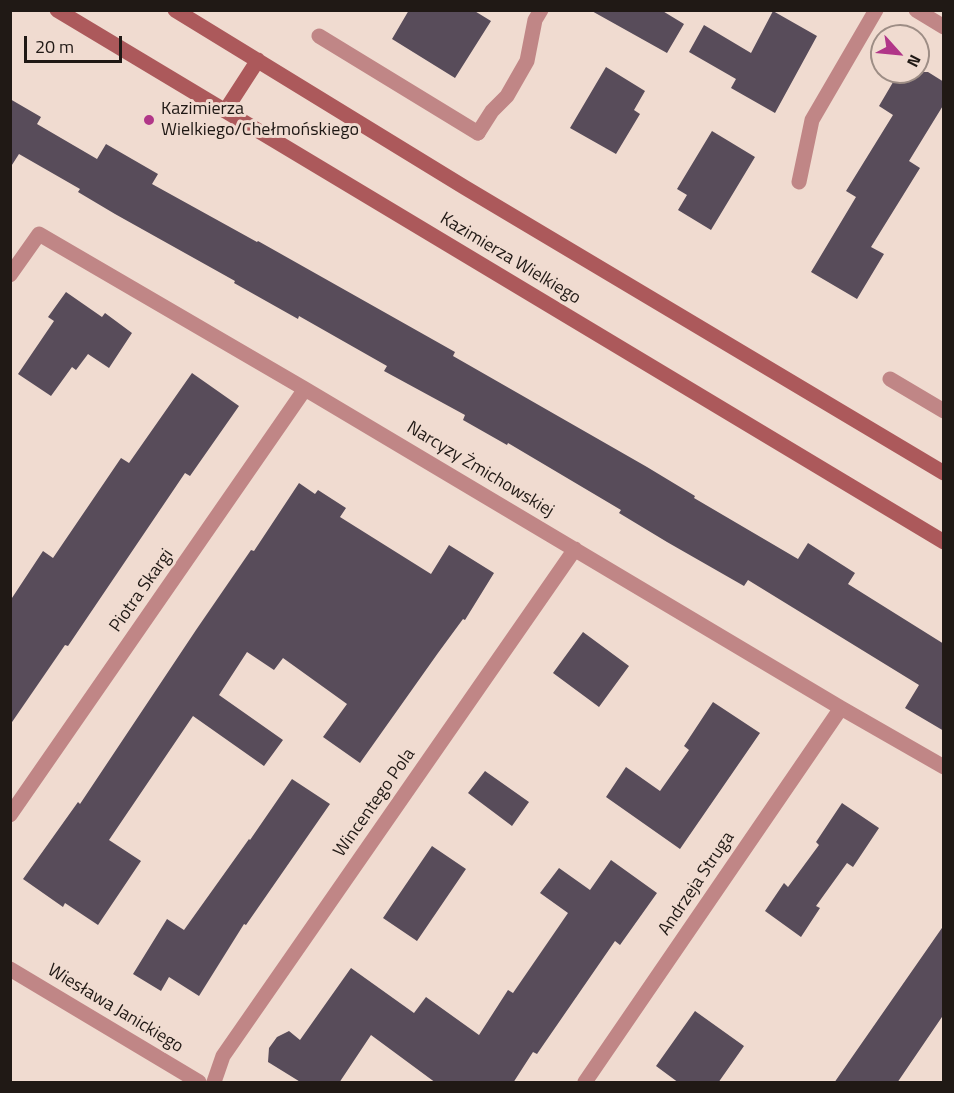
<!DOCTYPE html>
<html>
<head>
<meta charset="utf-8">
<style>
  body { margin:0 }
  #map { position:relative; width:954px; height:1093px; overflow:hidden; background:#f0dbd0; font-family:"Titillium Web",sans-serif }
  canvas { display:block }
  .frame { position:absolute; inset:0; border:12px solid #201915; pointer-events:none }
  .north { position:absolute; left:870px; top:24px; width:60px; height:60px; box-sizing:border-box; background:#f0dbd0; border:2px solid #9d8d85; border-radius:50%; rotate:117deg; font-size:16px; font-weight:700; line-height:24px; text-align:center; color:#201915 }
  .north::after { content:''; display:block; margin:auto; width:21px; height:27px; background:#b13688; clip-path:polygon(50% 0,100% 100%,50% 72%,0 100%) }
  .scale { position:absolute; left:24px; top:36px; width:98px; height:27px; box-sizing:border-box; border:3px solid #201915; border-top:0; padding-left:8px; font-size:18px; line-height:21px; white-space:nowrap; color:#201915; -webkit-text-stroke:4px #f0dbd0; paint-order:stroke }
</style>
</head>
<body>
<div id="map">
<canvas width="954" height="1093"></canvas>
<div class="frame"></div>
<div class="north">N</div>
<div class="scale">20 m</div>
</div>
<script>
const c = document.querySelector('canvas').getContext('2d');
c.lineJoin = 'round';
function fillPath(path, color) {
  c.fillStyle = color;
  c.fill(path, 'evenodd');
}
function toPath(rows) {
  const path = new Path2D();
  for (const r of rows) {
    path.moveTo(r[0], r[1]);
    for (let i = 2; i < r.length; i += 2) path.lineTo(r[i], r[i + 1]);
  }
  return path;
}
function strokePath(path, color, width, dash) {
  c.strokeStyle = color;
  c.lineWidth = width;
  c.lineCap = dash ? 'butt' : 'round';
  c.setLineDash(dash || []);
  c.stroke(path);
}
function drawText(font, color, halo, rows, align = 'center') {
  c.font = font + ' "Titillium Web",sans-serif';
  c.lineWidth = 6;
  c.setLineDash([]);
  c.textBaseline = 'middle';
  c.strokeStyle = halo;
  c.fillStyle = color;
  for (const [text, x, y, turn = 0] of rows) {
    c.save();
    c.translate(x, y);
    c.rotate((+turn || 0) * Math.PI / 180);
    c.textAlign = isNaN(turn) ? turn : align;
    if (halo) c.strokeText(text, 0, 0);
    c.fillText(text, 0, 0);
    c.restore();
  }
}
const building = toPath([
  [409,10,473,10,491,21,455,78,392,39],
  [590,10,661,10,684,24,667,53],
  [773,11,817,36,775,113,731,88,736,79,689,52,704,25,751,53],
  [606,67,645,91,634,110,640,114,616,154,570,128],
  [899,72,928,72,944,82,944,104,909,161,920,168,871,247,884,254,857,299,811,272,856,197,846,191,893,115,879,106],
  [10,99,41,117,37,124,97,159,106,144,158,174,152,184,257,242,258,241,455,352,453,356,647,467,695,496,694,498,798,559,808,543,855,573,848,584,944,644,944,731,905,708,919,685,748,580,744,586,667,542,619,513,621,510,508,443,507,445,463,420,465,415,384,371,387,366,299,316,298,319,234,283,235,281,115,214,78,192,80,189,19,154,10,168],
  [712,131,755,157,711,230,678,210,687,195,677,189],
  [66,292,102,317,105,313,132,333,109,368,88,354,76,370,72,367,51,396,18,374,54,321,48,317],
  [192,373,239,406,190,476,185,473,68,646,65,645,10,725,10,601,43,551,53,558,121,458,129,463],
  [299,483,315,494,318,490,346,508,340,517,431,574,449,545,494,573,465,620,463,619,438,653,360,763,323,737,347,704,283,658,274,670,247,652,219,695,283,740,264,766,193,716,109,840,141,861,98,925,65,903,63,907,23,879,78,802,80,804,196,630,251,550,254,551],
  [583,632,629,666,599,707,553,673],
  [713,702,760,733,680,849,606,797,626,767,660,791,689,750,684,746],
  [485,771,529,802,512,826,468,793],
  [292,779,330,804,246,925,244,924,199,996,169,977,161,991,133,974,167,919,184,930,249,839,250,840],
  [842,803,879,828,853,867,847,863,816,906,820,908,801,937,765,911,784,883,788,887,819,845,816,842],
  [432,846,466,869,417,941,383,918],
  [611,860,657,893,620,945,615,941,537,1054,533,1052,513,1083,436,1083,371,1035,339,1083,302,1083,268,1062,269,1048,277,1037,289,1031,300,1040,351,968,414,1013,426,997,479,1035,508,990,513,993,568,913,540,893,559,868,590,890],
  [944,925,944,1014,897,1083,834,1083],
  [695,1011,744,1046,718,1083,679,1083,656,1066]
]);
const service = toPath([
  [319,36,478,133],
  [890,379,944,411]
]);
const minor = toPath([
  [916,10,944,27],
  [478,133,492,111,507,96,527,61,535,20,541,10],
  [799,182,812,120,876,10],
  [10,275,39,234,305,389,841,708,944,767],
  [10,815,305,389],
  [10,969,199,1082],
  [214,1082,223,1056,575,549],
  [585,1082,841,708]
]);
const secondary = toPath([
  [57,10,944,542],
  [175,10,464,187,944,473],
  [225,111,258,60]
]);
const markers = [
  [149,120,6,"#b13688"]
];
const poiNames = [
  ["Kazimierza",161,110],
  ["Wielkiego/Chełmońskiego",161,131]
];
const streetNames = [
  ["Kazimierza Wielkiego",510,259,31],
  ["Narcyzy Żmichowskiej",480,470,31],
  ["Piotra Skargi",142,591,-55],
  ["Wincentego Pola",375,803,-55],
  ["Andrzeja Struga",697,884,-56],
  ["Wiesława Janickiego",115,1009,31]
];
fillPath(building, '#584c5a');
strokePath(service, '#c08686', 15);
strokePath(minor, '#c08686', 15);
strokePath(secondary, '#ac595b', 15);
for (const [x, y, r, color] of markers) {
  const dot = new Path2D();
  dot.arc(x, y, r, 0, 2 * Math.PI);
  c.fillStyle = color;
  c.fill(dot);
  strokePath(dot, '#f0dbd0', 2);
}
drawText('18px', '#201915', '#f0dbd0', poiNames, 'left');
drawText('18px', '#201915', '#f0dbd0', streetNames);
</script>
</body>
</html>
